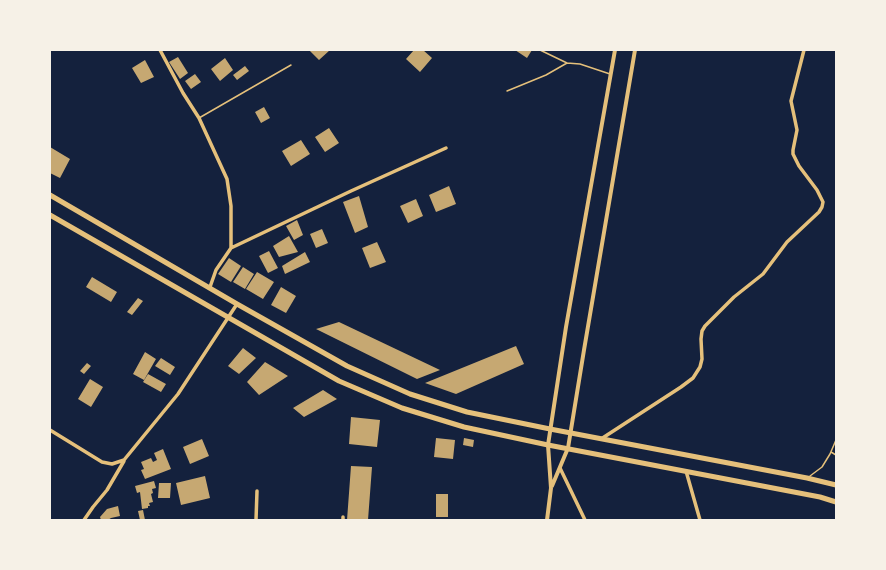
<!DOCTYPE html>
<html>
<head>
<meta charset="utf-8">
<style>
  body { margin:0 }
  #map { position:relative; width:886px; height:570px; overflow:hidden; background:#14213d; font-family:"Varela Round",sans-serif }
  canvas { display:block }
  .frame { position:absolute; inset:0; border:51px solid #f6f1e7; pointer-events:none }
</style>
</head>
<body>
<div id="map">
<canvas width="886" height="570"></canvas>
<div class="frame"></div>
</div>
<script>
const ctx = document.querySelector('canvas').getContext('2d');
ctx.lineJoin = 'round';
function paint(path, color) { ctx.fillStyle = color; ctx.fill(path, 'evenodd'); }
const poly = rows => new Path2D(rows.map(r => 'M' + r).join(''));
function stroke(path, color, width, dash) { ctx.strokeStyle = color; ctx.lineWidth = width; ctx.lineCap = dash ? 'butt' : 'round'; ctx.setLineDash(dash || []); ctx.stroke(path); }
paint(poly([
  [309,50,330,50,319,60],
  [414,50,423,50,432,58,420,72,406,59],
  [515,50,532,50,527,58],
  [178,57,188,73,180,79,169,62],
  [225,58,233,70,220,81,211,69],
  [145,60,154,77,141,83,132,68],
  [245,66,249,71,237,80,233,75],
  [195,74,201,82,191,89,185,81],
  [264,107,270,118,261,123,255,112],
  [329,128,339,143,325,152,315,137],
  [301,140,310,154,291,166,282,151],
  [50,147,70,159,60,178,50,173],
  [449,186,456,204,436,212,429,195],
  [359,196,368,227,355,233,343,202],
  [416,199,423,216,408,223,400,206],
  [297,220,303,235,294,240,286,226],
  [322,229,328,243,316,248,310,234],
  [289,236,298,252,279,257,273,246],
  [377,242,386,262,370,268,362,248],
  [269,251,278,268,268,273,259,256],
  [305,252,310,262,285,274,282,266],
  [229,258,241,266,231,282,218,274],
  [243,267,254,274,245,289,233,282],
  [257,272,274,282,263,299,246,289],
  [92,277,117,292,111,302,86,287],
  [281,287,296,296,286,313,271,305],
  [138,298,143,301,132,315,127,312],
  [339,322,440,370,417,379,316,329],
  [516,346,524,364,456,394,425,383],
  [243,348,256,358,239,374,228,366],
  [145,352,156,359,144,380,133,374],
  [161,358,175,367,170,375,155,366],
  [265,362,288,376,259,395,247,382],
  [87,363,91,366,84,374,80,371],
  [148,374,166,384,161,392,143,382],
  [90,379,103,387,91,407,78,399],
  [323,390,337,399,304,417,293,408],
  [351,417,380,420,377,447,349,444],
  [436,438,455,440,453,459,434,457],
  [464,438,474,440,473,447,463,445],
  [202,439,209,456,190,464,183,447],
  [163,449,171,469,145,479,141,470,144,469,141,462,151,458,153,462,157,460,154,453],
  [351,466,372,467,368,520,347,520],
  [205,476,210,498,181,505,176,483],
  [154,481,156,488,152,489,153,493,151,494,153,502,149,503,150,506,148,506,148,508,142,509,140,492,137,493,135,486],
  [159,483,171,483,170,498,158,498],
  [436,494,448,494,448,517,436,517],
  [118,506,120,516,111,518,108,520,101,520,100,517,107,509],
  [143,510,145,520,140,520,138,511]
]), '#c6a872');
stroke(poly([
  [540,50,567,63],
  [507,91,546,75,567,63,580,64,610,74],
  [199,118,291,65],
  [831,452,836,455],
  [810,476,822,467,830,454,836,440]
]), '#e5c07b', 1.5);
stroke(poly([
  [160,50,183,93,199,118,227,179,231,206,231,248,216,270,210,287],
  [231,248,351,191,446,148],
  [50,430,102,462,112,464,124,460,178,394,237,304],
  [601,439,681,387,693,378,700,367,702,359,701,339,702,331,705,326,734,297,763,274,787,242,819,212,822,207,823,202,817,190,799,166,793,154,793,150,797,130,791,101,804,50],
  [560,468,585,520],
  [686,471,700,520],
  [84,520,93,507,107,490,124,461],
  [256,520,257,491],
  [343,520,343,517]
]), '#e5c07b', 3.5);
stroke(poly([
  [552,486,568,448,584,350,635,50],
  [547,520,551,488,548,445,566,327,615,50]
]), '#e5c07b', 4);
stroke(poly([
  [50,195,237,304,347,366,410,394,467,412,550,429,807,478,836,485],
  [50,215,339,381,402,408,464,427,548,445,820,497,836,502]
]), '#e5c07b', 5);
</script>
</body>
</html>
